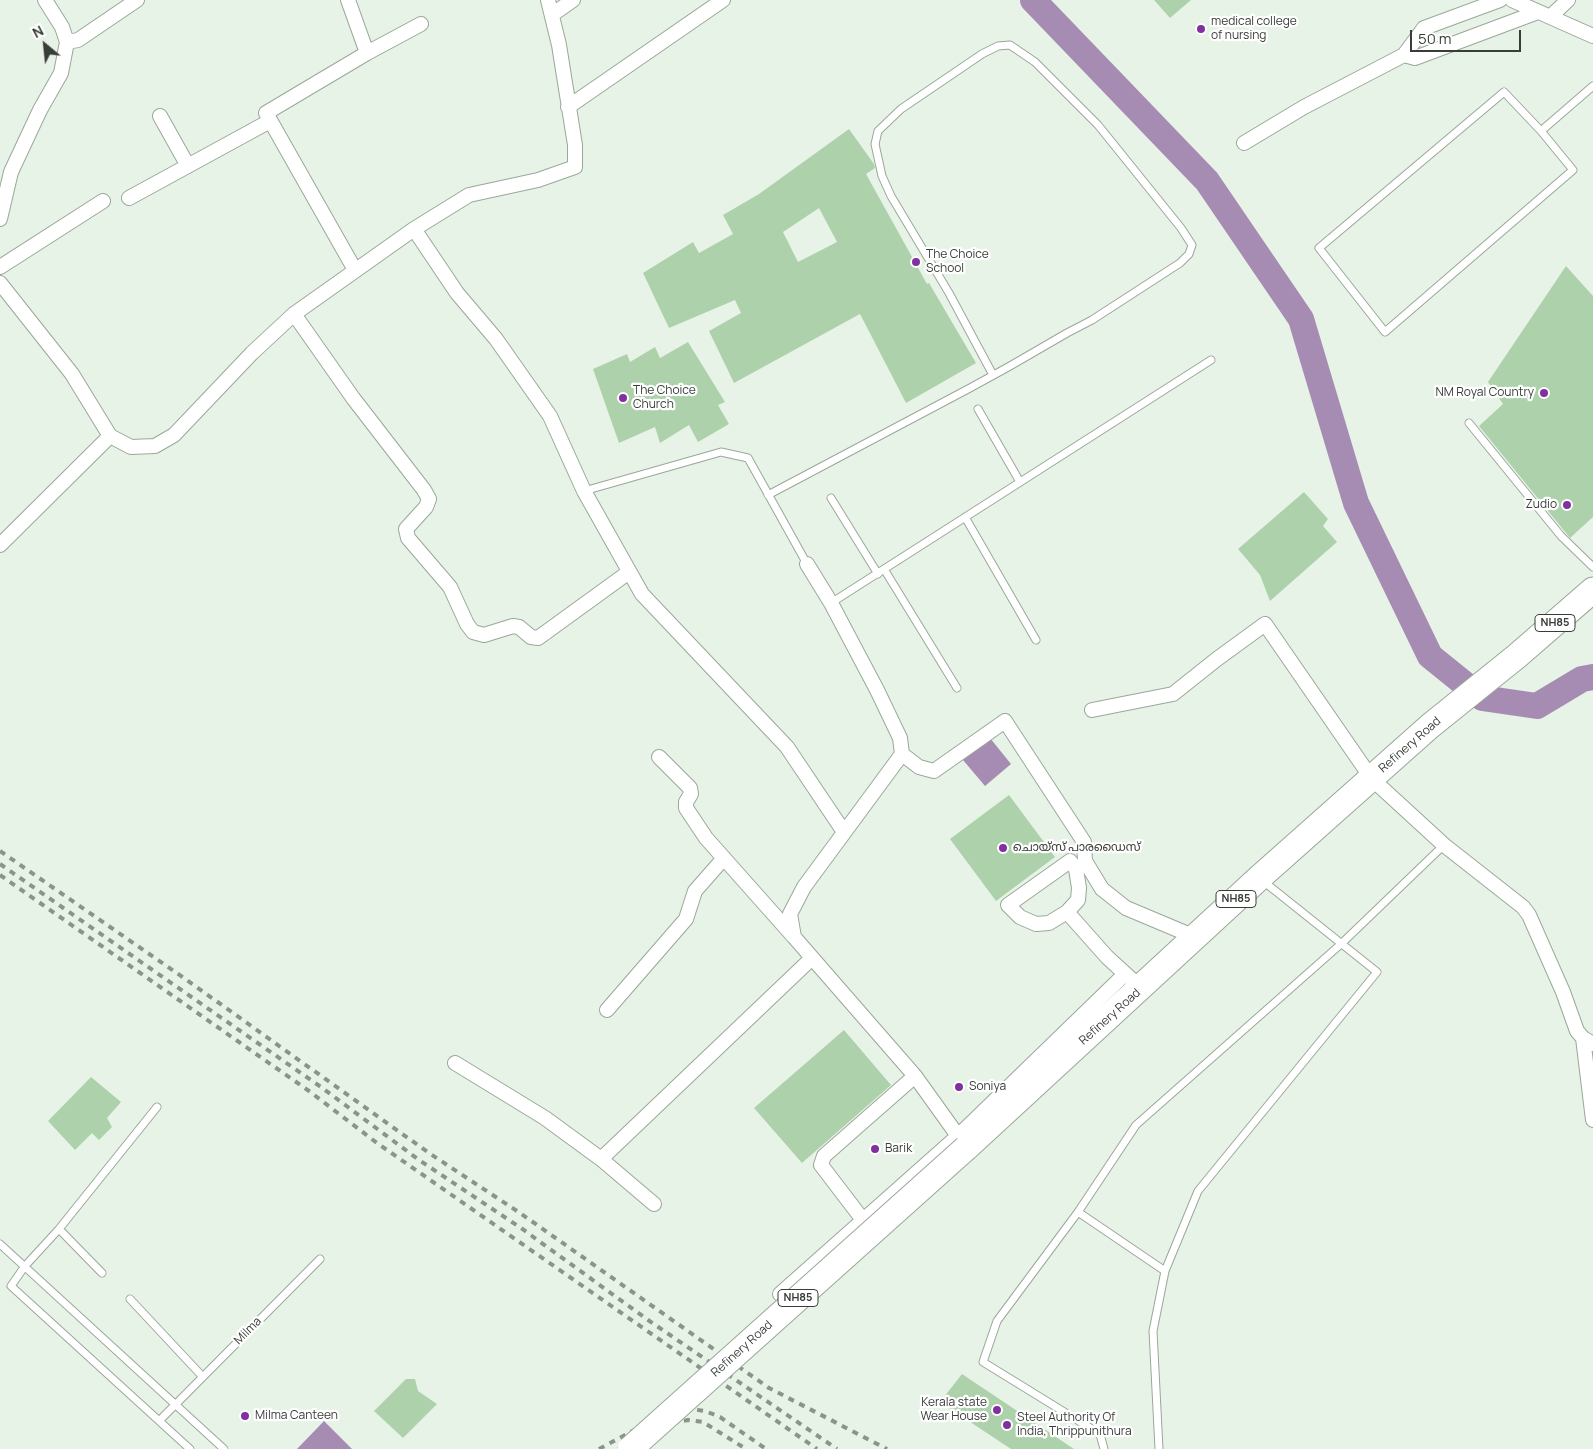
<!DOCTYPE html>
<html>
<head>
<meta charset="utf-8">
<style>
  body { margin:0 }
  #map { position:relative; width:1593px; height:1449px; overflow:hidden; background:#e7f3e6; font-family:Manrope,sans-serif }
  canvas { display:block }
  .north { position:absolute; left:20px; top:20px; width:50px; height:50px; -webkit-text-stroke:4px #fff; paint-order:stroke; rotate:332deg; font-size:14px; font-weight:700; line-height:20px; text-align:center; color:#383d38 }
  .north::after { content:''; display:block; margin:auto; width:18px; height:22px; background:#383d38; clip-path:polygon(50% 0,100% 100%,50% 72%,0 100%) }
  .scale { position:absolute; left:1410px; top:30px; width:111px; height:22px; box-sizing:border-box; border:2px solid #383d38; border-top:0; padding-left:6px; font-size:15px; line-height:18px; white-space:nowrap; color:#383d38; -webkit-text-stroke:4px #fff; paint-order:stroke }
</style>
</head>
<body>
<div id="map">
<canvas width="1593" height="1449"></canvas>
<div class="north">N</div>
<div class="scale">50 m</div>
</div>
<script>
const ctx = document.querySelector('canvas').getContext('2d');
ctx.lineJoin = 'round';
function paint(path, color) { ctx.fillStyle = color; ctx.fill(path, 'evenodd'); }
const poly = rows => new Path2D(rows.map(r => 'M' + r).join(''));
function stroke(path, color, width, dash) { ctx.strokeStyle = color; ctx.lineWidth = width; ctx.lineCap = dash ? 'butt' : 'round'; ctx.setLineDash(dash || []); ctx.stroke(path); }
function write(font, color, halo, rows, align = 'center') {
  ctx.font = font + ' Manrope,"Noto Sans Malayalam",sans-serif'; ctx.lineWidth = 4.5; ctx.setLineDash([]); ctx.textBaseline = 'middle'; ctx.strokeStyle = halo; ctx.fillStyle = color; for (const [text, x, y, turn = 0] of rows) {
    ctx.save(); ctx.translate(x, y); ctx.rotate((+turn || 0) * Math.PI / 180); ctx.textAlign = isNaN(turn) ? turn : align; if (halo) ctx.strokeText(text, 0, 0); ctx.fillText(text, 0, 0); ctx.restore();
  }
}
paint(poly([
  [990,738,1011,764,985,786,963,760],
  [324,1421,352,1449,297,1449]
]), '#a68bb3');
stroke(poly([
  [1033,0,1207,181,1301,319,1356,503,1430,656,1482,698,1537,706,1582,679,1593,677]
]), '#a68bb3', 26);
paint(poly([
  [1154,0,1191,0,1170,18],
  [849,129,874,164,875,168,866,174,927,284,929,283,976,363,906,403,860,314,734,383,709,331,741,313,735,300,669,328,643,273,693,242,699,253,733,234,723,215,759,194],
  [819,208,837,242,798,262,783,232],
  [1566,266,1593,296,1593,517,1570,538,1479,426,1503,404,1488,382],
  [688,342,725,402,718,405,729,424,698,442,689,425,660,443,655,427,619,443,593,369,627,354,630,362,655,347,660,358],
  [1304,492,1328,519,1323,526,1337,542,1270,601,1260,575,1238,549],
  [1009,795,1055,857,996,901,950,839],
  [844,1030,891,1085,802,1163,754,1108],
  [91,1077,121,1102,107,1118,112,1127,99,1140,92,1133,75,1150,48,1121],
  [962,1374,1074,1449,1011,1449,940,1402],
  [406,1379,415,1379,418,1391,437,1404,403,1438,374,1411]
]), '#add2ab');
const lane = poly([
  [1504,92,1541,131,1573,170,1385,332,1319,248,1504,92],
  [1541,131,1593,86],
  [978,409,1020,482],
  [1469,423,1561,536,1593,567],
  [584,491,721,452,748,458,807,564],
  [768,495,970,388,1010,366,1067,333,1092,320,1180,263,1189,254,1192,245,1181,228,1098,125,1035,62,1010,45,998,46,982,54,901,109,878,131,875,144,882,176,891,196,949,293,993,375],
  [831,498,878,574],
  [965,517,1036,640],
  [884,569,957,688],
  [831,603,1211,360],
  [1078,1212,1165,1271],
  [59,1229,25,1266,11,1286,190,1449],
  [0,1244,224,1449],
  [102,1273,59,1229,157,1107],
  [130,1299,202,1376],
  [160,1420,320,1259],
  [1104,1449,1100,1434,983,1362,997,1321,1078,1212,1136,1125,1341,944,1444,845],
  [1159,1449,1153,1331,1165,1271,1198,1191,1377,972,1263,881]
]);
const street = poly([
  [348,0,367,53,266,113,355,270],
  [1512,0,1593,36],
  [553,14,573,0],
  [1550,17,1568,0],
  [67,42,78,40,137,0],
  [367,53,421,24],
  [1404,55,1415,58,1538,12],
  [568,107,723,0],
  [160,116,188,166],
  [1244,143,1304,107,1404,55,1424,28,1500,0],
  [129,198,270,121],
  [0,219,11,172,40,110,61,73,67,42,62,27,45,0],
  [414,229,469,195,538,180,575,167,575,145,559,45,548,0],
  [0,267,103,201],
  [0,283,72,374,110,436,131,447,155,446,174,435,252,353,294,314,414,229,457,293,496,339,550,416,584,491,642,594,787,747,844,832],
  [294,314,353,398,424,490,429,499,426,507,406,529,408,538,450,587,467,624,473,632,484,635,513,626,519,627,531,637,538,638,629,572],
  [0,545,110,436],
  [807,564,831,603,877,690,900,738,902,754,804,887,790,914,794,937,915,1076,958,1136],
  [1092,710,1173,694,1217,659,1265,624,1372,779,1444,845,1523,907,1529,915,1563,992,1577,1031,1583,1038,1593,1044],
  [902,754,919,767,934,771,1005,721,1084,842,1085,861,1102,889,1126,908,1195,937],
  [659,757,690,788,691,794,686,802,686,808,706,838,794,937],
  [1067,912,1078,900,1079,888,1076,869,1070,861,1008,905,1020,917,1036,924,1049,923,1067,912,1107,957,1131,979],
  [607,1010,686,919,695,891,724,858],
  [1583,1038,1593,1120],
  [455,1063,545,1118,601,1159,811,959],
  [601,1159,654,1204],
  [863,1220,821,1165,824,1156,915,1076],
  [780,1294,958,1136,1125,974]
]);
const highway = poly([
  [966,1148,1259,878,1430,726,1517,656,1593,590]
]);
stroke(lane, '#9ba79a', 9);
stroke(street, '#9ba79a', 16);
stroke(highway, '#9ba79a', 27);
stroke(lane, '#fff', 7);
stroke(street, '#fff', 14);
stroke(highway, '#fff', 25);
stroke(poly([
  [0,851,184,978,429,1153,520,1213,769,1388,887,1449],
  [0,864,321,1087,419,1160,521,1228,648,1320,837,1449],
  [0,875,309,1091,377,1143,817,1449],
  [599,1449,668,1412,684,1408,705,1411,720,1417,766,1449],
  [618,1449,669,1424,688,1420,703,1422,746,1449]
]), '#8b948b', 4, [6, 6]);
const highwayBridge = poly([
  [630,1449,966,1148]
]);
stroke(highwayBridge, '#9ba79a', 27, []);
stroke(highwayBridge, '#fff', 25);
for (const [x, y, r, color] of [
  [1201,29,5,"#8130a0"],
  [916,262,5,"#8130a0"],
  [1544,393,5,"#8130a0"],
  [623,398,5,"#8130a0"],
  [1567,505,5,"#8130a0"],
  [1003,848,5,"#8130a0"],
  [959,1087,5,"#8130a0"],
  [875,1149,5,"#8130a0"],
  [997,1410,5,"#8130a0"],
  [245,1416,5,"#8130a0"],
  [1007,1425,5,"#8130a0"]
]) { const dot = new Path2D(); dot.arc(x, y, r, 0, 2 * Math.PI); ctx.fillStyle = color; ctx.fill(dot); stroke(dot, '#fff', 2); }
for (const [x, y, w] of [
  [1555,623,40],
  [1236,899,40],
  [798,1298,40]
]) { const box = new Path2D(); box.roundRect(x - w / 2, y - 8.5, w, 17, 4); ctx.fillStyle = '#fff'; ctx.fill(box); stroke(box, '#383d38', 1); }
write('bold 11px', '#383d38', null, [
  ["NH85",1555,623],
  ["NH85",1236,899],
  ["NH85",798,1298]
]);
write('12px', '#383d38', '#fff', [
  ["medical college",1211,22],
  ["of nursing",1211,36],
  ["The Choice",926,255],
  ["School",926,269],
  ["The Choice",633,391],
  ["Church",633,405],
  ["NM Royal Country",1534,393,"right"],
  ["Zudio",1557,505,"right"],
  ["ചൊയ്സ് പാരഡൈസ്",1013,848],
  ["Soniya",969,1087],
  ["Barik",885,1149],
  ["Kerala state",987,1403,"right"],
  ["Wear House",987,1417,"right"],
  ["Milma Canteen",255,1416],
  ["Steel Authority Of",1017,1418],
  ["India, Thrippunithura",1017,1432]
], 'left');
write('12px', '#383d38', '#fff', [
  ["Refinery Road",1410,745,-41],
  ["Refinery Road",1110,1017,-42],
  ["Milma",248,1331,-45],
  ["Refinery Road",742,1349,-42]
]);
</script>
</body>
</html>
